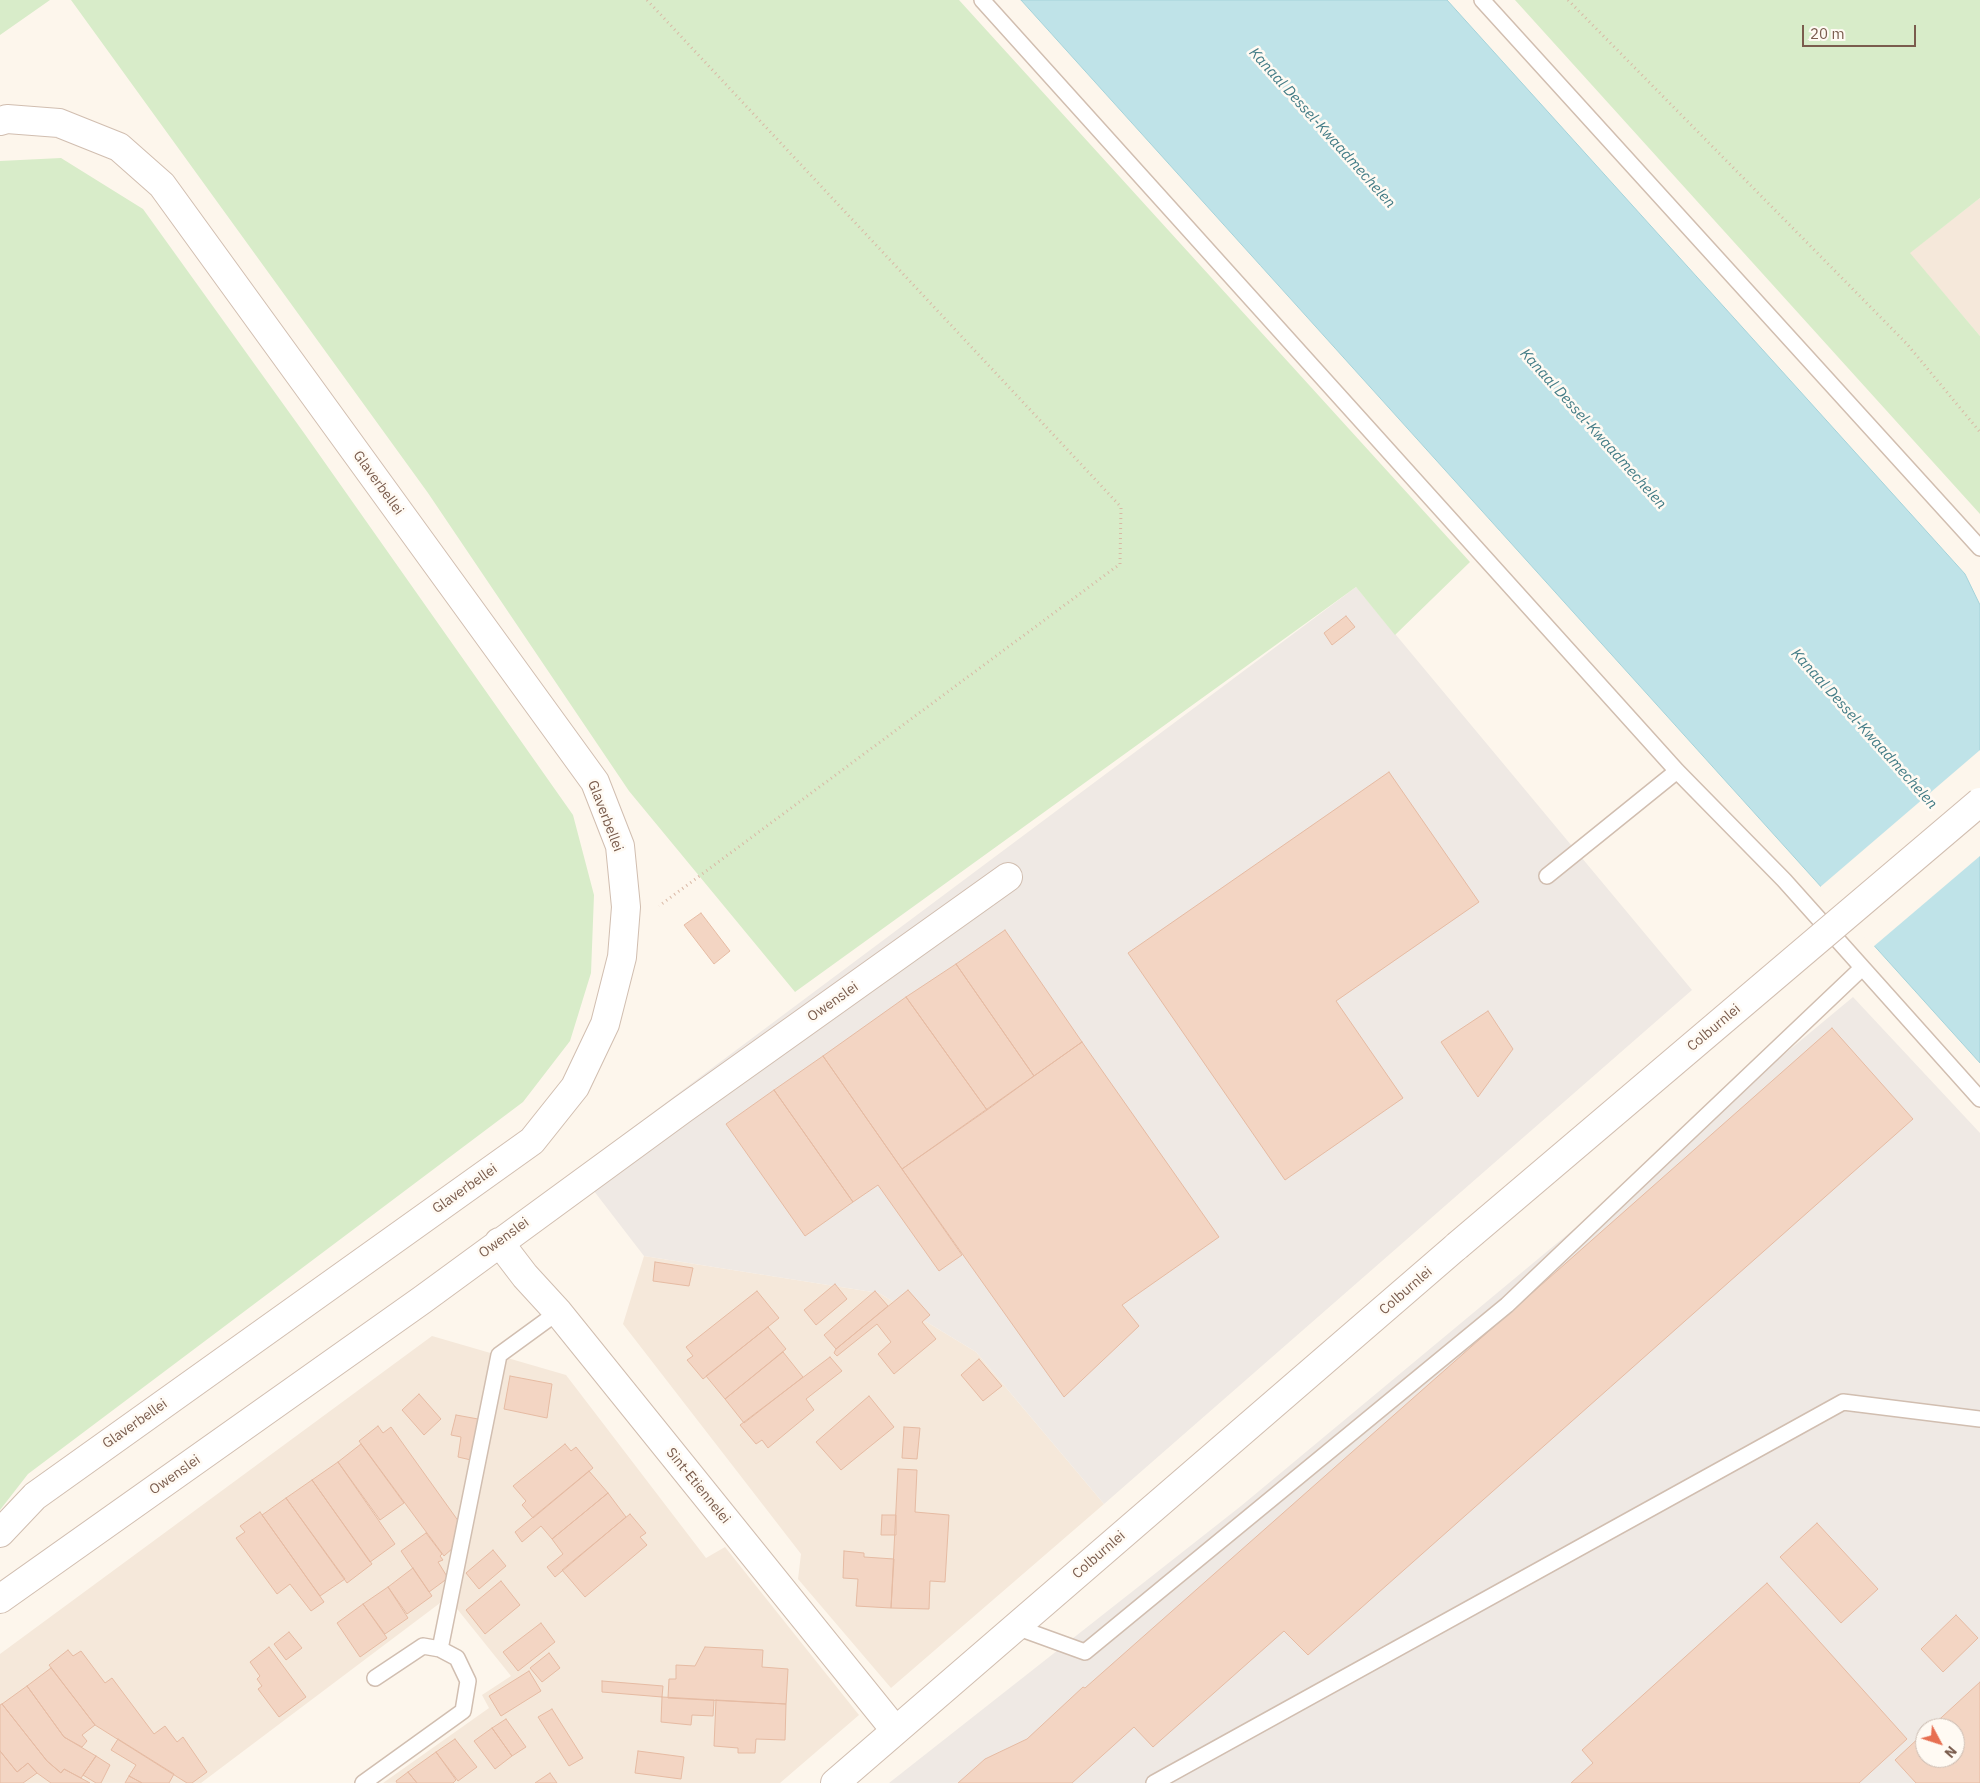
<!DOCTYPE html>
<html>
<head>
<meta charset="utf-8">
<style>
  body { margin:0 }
  #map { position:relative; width:1980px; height:1783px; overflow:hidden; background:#fdf6ec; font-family:"IBM Plex Sans",sans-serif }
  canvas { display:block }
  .north { position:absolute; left:1915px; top:1718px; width:50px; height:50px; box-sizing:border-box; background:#fffaf3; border:1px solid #cabbb1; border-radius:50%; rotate:130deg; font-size:14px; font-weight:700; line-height:20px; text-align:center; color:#7a5c4d }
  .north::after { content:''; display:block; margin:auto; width:18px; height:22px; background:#e76f51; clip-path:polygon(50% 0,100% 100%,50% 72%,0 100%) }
  .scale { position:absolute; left:1802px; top:25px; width:114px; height:22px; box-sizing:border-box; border:2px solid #7a5c4d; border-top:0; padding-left:6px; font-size:15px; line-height:18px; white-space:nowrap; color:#7a5c4d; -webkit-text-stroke:4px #fffaf3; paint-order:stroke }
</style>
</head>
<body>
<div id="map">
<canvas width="1980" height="1783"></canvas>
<div class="north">N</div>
<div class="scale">20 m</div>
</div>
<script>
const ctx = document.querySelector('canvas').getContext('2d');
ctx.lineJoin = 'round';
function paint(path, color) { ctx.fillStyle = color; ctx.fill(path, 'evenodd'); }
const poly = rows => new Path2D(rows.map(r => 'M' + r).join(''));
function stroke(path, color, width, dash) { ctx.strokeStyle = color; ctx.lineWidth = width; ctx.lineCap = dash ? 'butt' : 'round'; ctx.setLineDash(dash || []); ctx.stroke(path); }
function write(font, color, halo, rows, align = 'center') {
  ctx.font = font + ' "IBM Plex Sans",sans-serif'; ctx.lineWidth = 5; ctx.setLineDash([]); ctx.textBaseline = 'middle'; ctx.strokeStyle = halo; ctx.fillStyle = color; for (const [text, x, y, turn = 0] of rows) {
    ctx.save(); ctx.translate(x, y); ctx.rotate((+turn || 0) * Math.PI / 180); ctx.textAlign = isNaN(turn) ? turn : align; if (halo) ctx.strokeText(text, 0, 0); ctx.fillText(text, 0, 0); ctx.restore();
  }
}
paint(poly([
  [1980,198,1980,336,1909,253],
  [644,1256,879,1293,976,1352,1104,1504,891,1688,798,1579,801,1554,623,1324],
  [432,1336,566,1375,706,1558,725,1547,859,1715,780,1783,383,1783,489,1708,482,1695,511,1676,458,1610,444,1600,201,1783,0,1783,0,1654]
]), '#f5e8da');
paint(poly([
  [1356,587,1692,990,1104,1504,976,1352,879,1293,644,1256,577,1169],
  [1853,997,1980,1133,1980,1783,889,1783,1241,1506],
  [1925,1728,1955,1728,1955,1758,1925,1758]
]), '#efe9e4');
paint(poly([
  [0,0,50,0,0,35],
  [71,0,959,0,1470,562,1395,635,1356,587,795,992,629,791,428,493],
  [1515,0,1980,0,1980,198,1910,253,1980,336,1980,514],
  [61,158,143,209,304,433,573,815,594,895,591,973,570,1041,523,1102,28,1474,0,1510,0,161]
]), '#d8ecc9');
const water = poly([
  [1021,0,1447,0,1965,574,1980,605,1980,1063,1021,0]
]);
paint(water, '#bfe3e8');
stroke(water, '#a5d3da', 1);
paint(poly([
  [1980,750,1980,856,1873,947,1819,888]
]), '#fdf6ec');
const building = poly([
  [1346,616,1355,627,1332,645,1324,633,1346,616],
  [1389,772,1479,902,1336,1001,1403,1098,1285,1180,1128,953,1389,772],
  [701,913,730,951,714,964,684,925,701,913],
  [1005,930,1082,1042,1034,1076,956,964,1005,930],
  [956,964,1034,1076,987,1110,906,997,956,964],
  [906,997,987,1110,902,1169,823,1056,906,997],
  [1488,1011,1513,1049,1478,1097,1441,1042,1488,1011],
  [1832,1028,1913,1119,1308,1655,1284,1631,1153,1747,1134,1727,1072,1783,958,1783,985,1759,1027,1739,1083,1687,1085,1688,1832,1028],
  [1082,1042,1219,1237,1122,1305,1139,1326,1064,1397,902,1169,1082,1042],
  [823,1056,962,1255,939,1271,878,1185,853,1202,774,1090,823,1056],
  [774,1090,853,1202,805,1236,726,1124,774,1090],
  [655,1262,693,1268,689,1286,653,1281,655,1262],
  [835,1284,847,1299,816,1325,804,1310,835,1284],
  [908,1290,930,1315,922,1322,936,1339,894,1374,878,1354,891,1342,877,1324,837,1356,834,1353,836,1349,908,1290],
  [757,1291,779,1318,703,1379,687,1360,693,1356,686,1347,757,1291],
  [875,1291,888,1306,836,1349,824,1335,875,1291],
  [768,1327,786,1349,725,1399,706,1376,768,1327],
  [783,1352,803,1377,744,1423,725,1399,783,1352],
  [830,1357,842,1371,806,1399,814,1410,768,1448,762,1440,756,1444,740,1425,830,1357],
  [979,1359,1002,1386,983,1401,961,1375,979,1359],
  [510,1376,552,1384,547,1418,504,1409,510,1376],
  [419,1394,441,1419,424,1435,402,1410,419,1394],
  [869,1396,894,1427,841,1470,816,1442,869,1396],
  [456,1415,478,1419,471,1460,458,1457,461,1437,451,1435,456,1415],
  [378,1426,383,1433,391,1427,459,1522,454,1547,444,1556,359,1441,378,1426],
  [904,1427,920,1428,917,1459,902,1458,904,1427],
  [361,1444,404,1503,380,1520,338,1462,361,1444],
  [565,1444,571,1451,576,1447,593,1468,533,1518,522,1505,526,1501,513,1486,565,1444],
  [338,1462,395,1544,370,1562,312,1480,338,1462],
  [898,1469,917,1470,915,1512,949,1515,945,1582,930,1581,929,1609,891,1608,898,1469],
  [589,1471,608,1493,552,1539,541,1526,522,1542,515,1532,589,1471],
  [312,1480,372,1564,347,1583,286,1498,312,1480],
  [608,1493,626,1517,555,1577,547,1567,563,1554,552,1539,608,1493],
  [286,1498,345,1579,320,1596,262,1515,286,1498],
  [260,1512,324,1602,311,1611,290,1584,277,1594,236,1538,245,1532,240,1526,260,1512],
  [630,1514,646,1533,640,1537,647,1545,585,1597,562,1570,630,1514],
  [882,1515,896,1515,896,1535,881,1535,882,1515],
  [1817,1523,1878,1589,1841,1623,1780,1557,1817,1523],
  [426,1533,442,1554,440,1556,443,1560,438,1562,448,1578,429,1592,401,1551,426,1533],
  [493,1550,506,1566,479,1589,466,1573,493,1550],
  [844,1551,864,1553,864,1557,894,1559,891,1608,856,1606,858,1579,843,1578,844,1551],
  [413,1568,432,1596,407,1614,388,1587,413,1568],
  [501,1581,520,1605,485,1634,466,1610,501,1581],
  [1767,1583,1907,1739,1859,1783,1571,1783,1593,1763,1582,1750,1767,1583],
  [388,1587,408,1618,385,1634,363,1604,388,1587],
  [363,1604,387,1638,360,1657,337,1623,363,1604],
  [1956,1615,1978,1638,1943,1672,1921,1649,1956,1615],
  [541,1623,555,1642,518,1671,503,1652,541,1623],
  [289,1632,302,1648,286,1660,274,1644,289,1632],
  [269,1647,306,1697,279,1717,258,1689,262,1686,257,1679,260,1676,250,1662,269,1647],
  [705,1647,763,1650,762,1667,788,1669,786,1704,668,1698,669,1679,676,1679,676,1665,695,1666,705,1647],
  [68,1650,73,1656,81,1651,105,1683,112,1678,154,1734,165,1726,177,1742,183,1737,207,1772,192,1783,187,1783,95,1725,49,1665,68,1650],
  [549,1653,560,1668,542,1682,530,1668,549,1653],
  [51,1668,95,1725,82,1735,87,1741,82,1747,64,1737,27,1686,51,1668],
  [529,1671,541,1691,501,1716,489,1696,529,1671],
  [602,1681,663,1686,662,1697,602,1692,602,1681],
  [1980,1682,1980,1783,1916,1783,1895,1760,1925,1732,1925,1758,1955,1758,1955,1728,1930,1728,1980,1682],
  [27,1686,64,1737,96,1756,81,1778,64,1769,61,1773,47,1761,2,1704,27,1686],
  [662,1697,714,1700,713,1716,692,1715,691,1725,661,1722,662,1697],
  [716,1700,786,1704,785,1740,756,1739,755,1753,738,1753,738,1748,714,1746,716,1700],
  [2,1704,47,1761,61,1773,64,1769,90,1783,51,1783,37,1773,28,1763,17,1772,0,1751,0,1705,2,1704],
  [552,1709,583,1758,569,1766,538,1717,552,1709],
  [506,1719,526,1747,512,1756,492,1728,506,1719],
  [492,1728,512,1756,495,1769,474,1741,492,1728],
  [118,1739,174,1774,169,1783,142,1783,129,1776,136,1765,111,1750,118,1739],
  [455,1739,477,1767,458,1781,436,1752,455,1739],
  [0,1751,17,1772,28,1763,37,1773,23,1783,0,1783,0,1751],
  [638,1751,684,1757,681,1779,635,1773,638,1751],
  [436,1752,456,1780,453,1783,417,1783,408,1772,436,1752],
  [96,1756,110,1765,101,1783,96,1783,83,1775,96,1756],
  [408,1772,417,1783,397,1783,396,1781,408,1772],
  [550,1773,557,1783,535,1783,550,1773],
  [129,1776,142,1783,125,1783,129,1776]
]);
paint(building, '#f3d5c3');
stroke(building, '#e6bba3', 1);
const service = poly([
  [982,0,1677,771,1784,880,1980,1099],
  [1482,0,1980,548],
  [1547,876,1677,771],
  [1016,1627,1085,1652,1507,1305,1862,968],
  [440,1649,499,1355,558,1312],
  [363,1783,463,1711,468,1681,457,1658,440,1649,423,1646,375,1678],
  [1154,1783,1843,1402,1980,1419]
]);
const minor = poly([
  [0,121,7,119,59,123,119,147,162,185,595,782,620,846,626,907,622,957,605,1024,575,1087,532,1141,35,1496,0,1533],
  [499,1242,525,1276,558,1312,895,1730],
  [0,1599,422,1300,683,1109,1008,877]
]);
const tertiary = poly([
  [835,1783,1457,1246]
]);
stroke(service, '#d1beb0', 18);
stroke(minor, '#d1beb0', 30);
stroke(tertiary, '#d1beb0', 30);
stroke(poly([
  [647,0,1121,507,1120,564,659,906],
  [1568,0,1907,344,1980,432]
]), '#d9b8a5', 3, [1, 4]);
stroke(service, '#fff', 15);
stroke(minor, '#fff', 28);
stroke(tertiary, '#fff', 28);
const tertiaryBridge = poly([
  [1457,1246,1980,802]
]);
stroke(tertiaryBridge, '#d1beb0', 30, []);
stroke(tertiaryBridge, '#fff', 28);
write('14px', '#7a5c4d', '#fffaf3', [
  ["Glaverbellei",378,483,54],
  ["Glaverbellei",605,816,69],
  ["Owenslei",833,1002,-35],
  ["Colburnlei",1714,1028,-40],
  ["Glaverbellei",465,1189,-35],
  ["Owenslei",504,1238,-36],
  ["Colburnlei",1406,1291,-41],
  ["Glaverbellei",135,1424,-35],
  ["Owenslei",175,1475,-35],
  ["Sint-Etiennelei",698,1486,51],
  ["Colburnlei",1099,1555,-41]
]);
write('italic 15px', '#437c86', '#fffaf3', [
  ["Kanaal Dessel-Kwaadmechelen",1322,128,48],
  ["Kanaal Dessel-Kwaadmechelen",1593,429,48],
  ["Kanaal Dessel-Kwaadmechelen",1864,729,48]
]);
</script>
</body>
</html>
